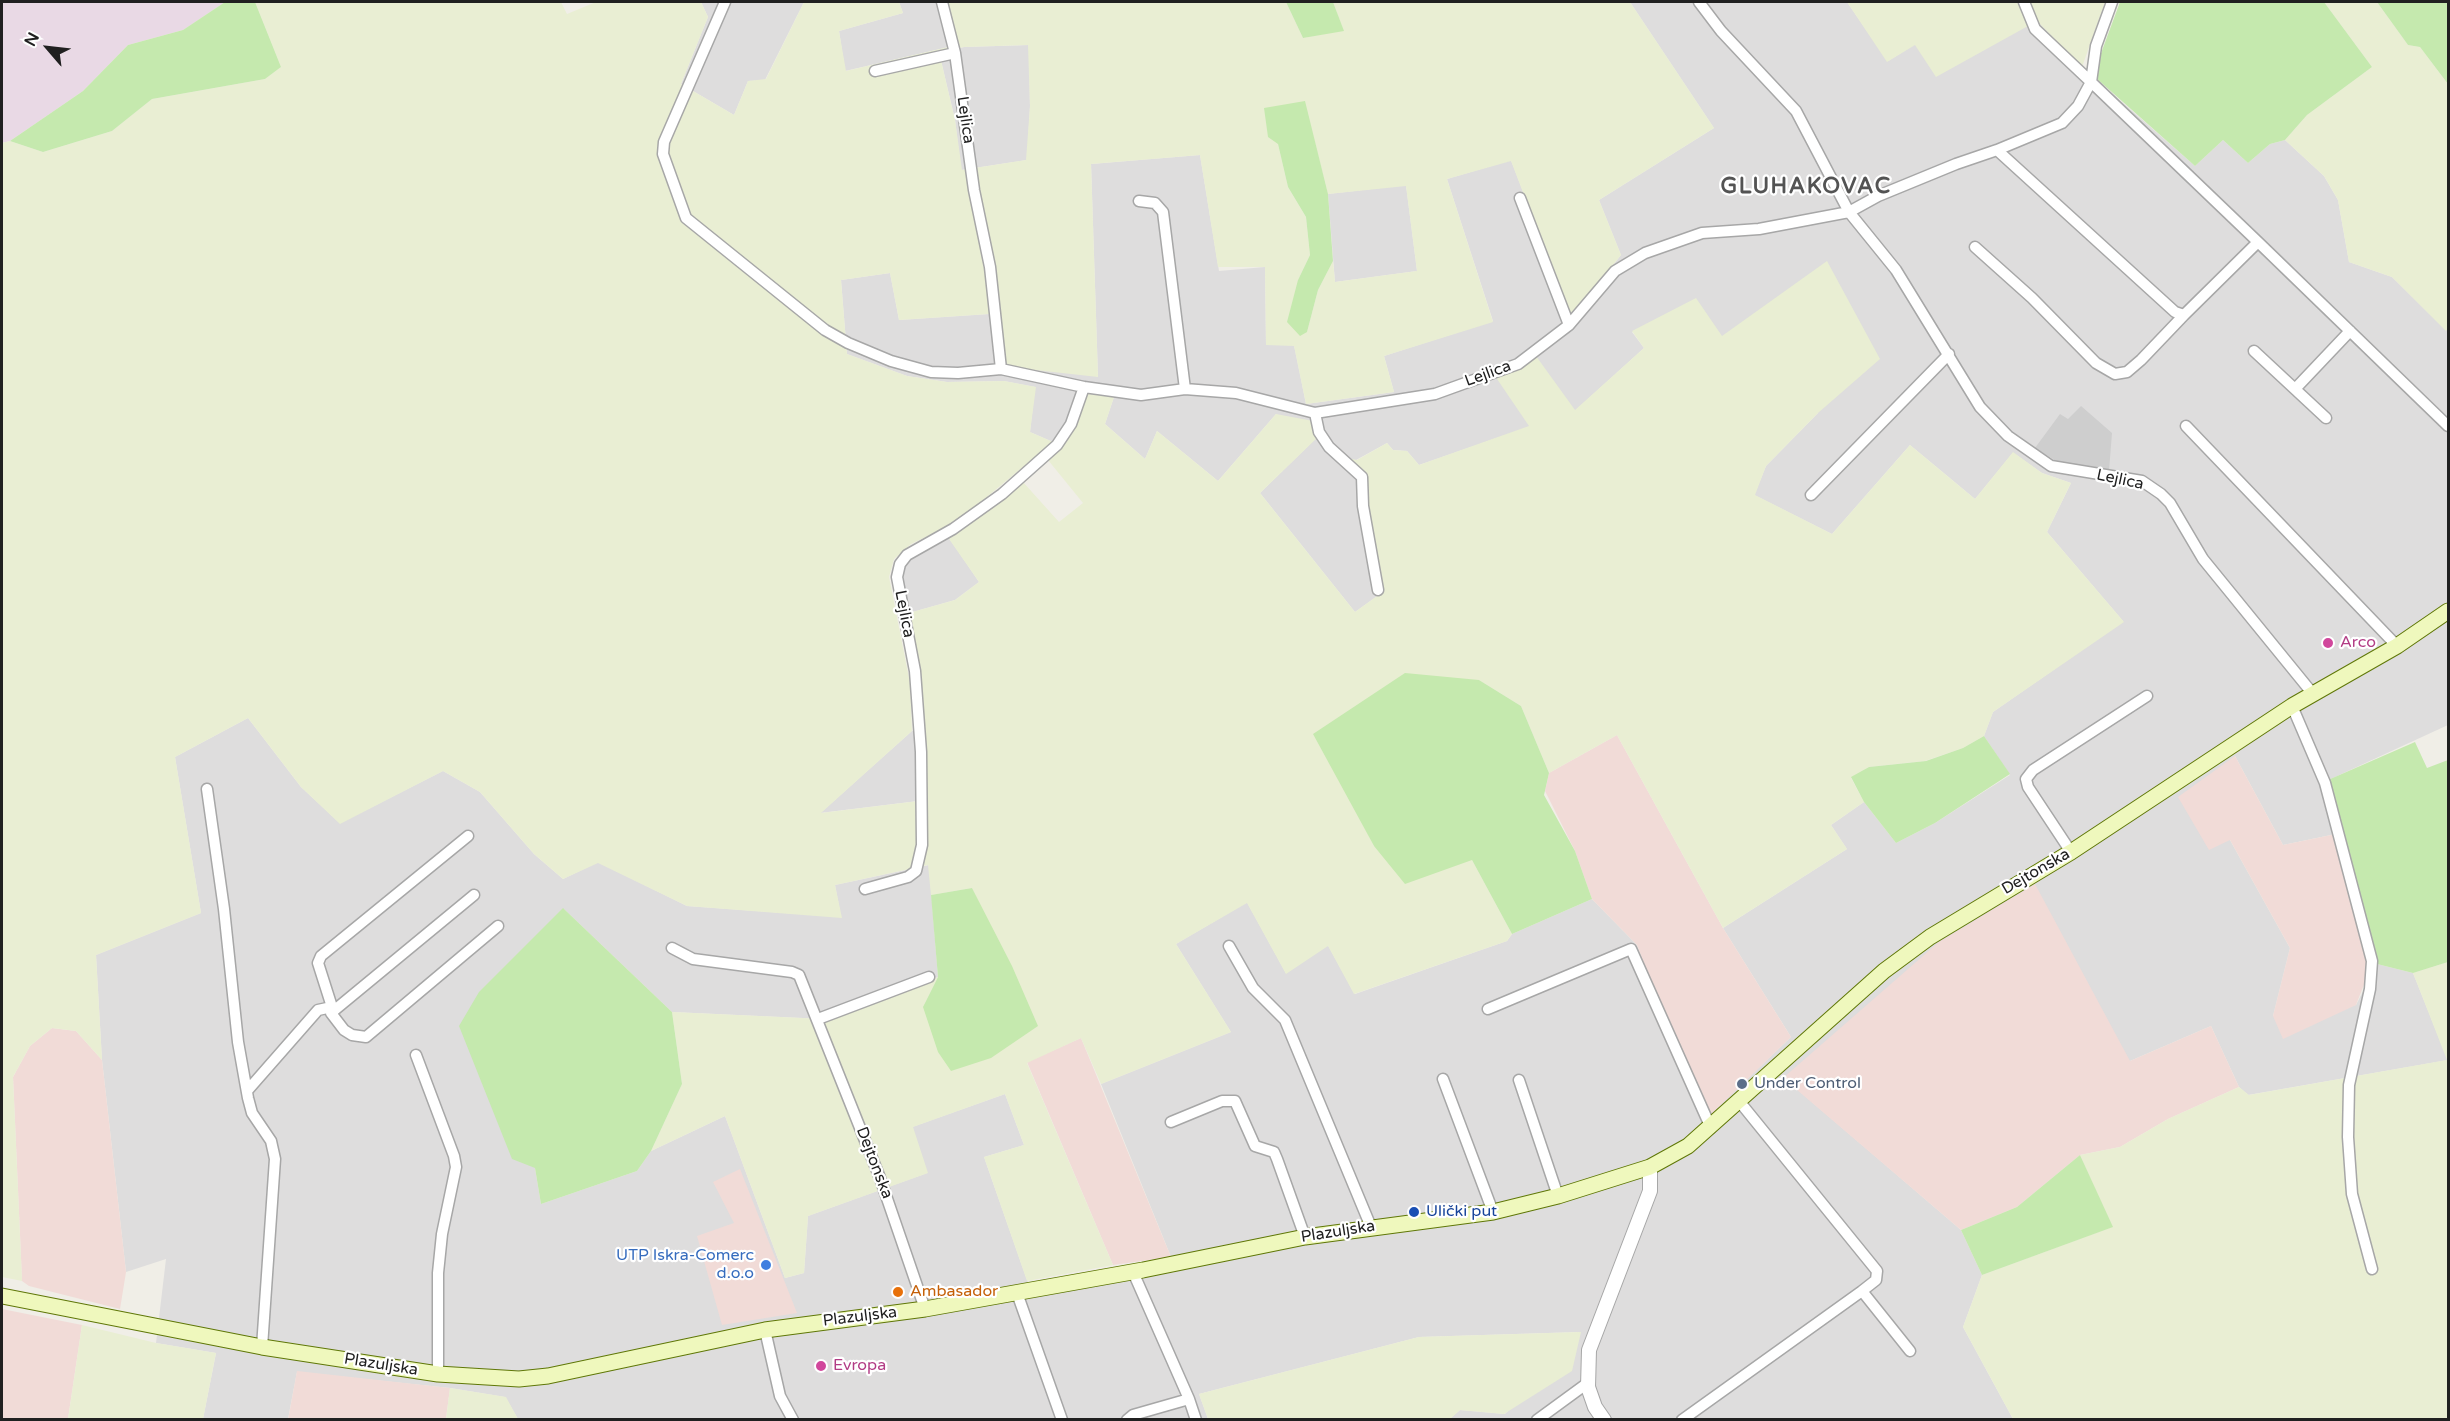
<!DOCTYPE html>
<html>
<head>
<meta charset="utf-8">
<style>
  body { margin:0 }
  #map { position:relative; width:2450px; height:1421px; overflow:hidden; background:#f0eee7; font-family:"Varela Round",sans-serif }
  canvas { display:block }
  .frame { position:absolute; inset:0; border:3px solid #202020; pointer-events:none }
  .north { position:absolute; left:18px; top:18px; width:60px; height:60px; -webkit-text-stroke:4px #fff; paint-order:stroke; rotate:298deg; font-size:16px; font-weight:700; line-height:24px; text-align:center; color:#202020 }
  .north::after { content:''; display:block; margin:auto; width:21px; height:27px; background:#202020; clip-path:polygon(50% 0,100% 100%,50% 72%,0 100%) }
</style>
</head>
<body>
<div id="map">
<canvas width="2450" height="1421"></canvas>
<div class="frame"></div>
<div class="north">N</div>
</div>
<script>
const ctx = document.querySelector('canvas').getContext('2d');
ctx.lineJoin = 'round';
function paint(path, color) { ctx.fillStyle = color; ctx.fill(path, 'evenodd'); }
const poly = rows => new Path2D(rows.map(r => 'M' + r).join(''));
function stroke(path, color, width, dash) { ctx.strokeStyle = color; ctx.lineWidth = width; ctx.lineCap = dash ? 'butt' : 'round'; ctx.setLineDash(dash || []); ctx.stroke(path); }
function write(font, color, halo, rows, align = 'center') {
  ctx.font = font + ' "Varela Round",sans-serif'; ctx.lineWidth = 4.5; ctx.setLineDash([]); ctx.textBaseline = 'middle'; ctx.strokeStyle = halo; ctx.fillStyle = color; for (const [text, x, y, turn = 0] of rows) {
    ctx.save(); ctx.translate(x, y); ctx.rotate((+turn || 0) * Math.PI / 180); ctx.textAlign = isNaN(turn) ? turn : align; if (halo) ctx.strokeText(text, 0, 0); ctx.fillText(text, 0, 0); ctx.restore();
  }
}
paint(poly([
  [701,2,804,2,765,80,748,81,734,115,681,84,708,17],
  [899,2,936,2,949,47,845,71,839,31,903,13],
  [1630,2,1847,2,1888,61,1915,44,2037,20,2082,67,2195,166,2223,140,2248,163,2270,144,2285,140,2324,176,2338,200,2349,262,2392,277,2446,330,2448,327,2448,725,2322,783,2336,834,2283,845,2235,756,2230,840,2290,948,2273,1016,2356,1005,2377,964,2413,973,2448,1060,2248,1095,2239,1087,2211,1026,2130,1061,1783,1077,1961,1230,1982,1275,1963,1327,2013,1419,1449,1419,1460,1410,1505,1414,1580,1332,1419,1337,1199,1394,1208,1419,518,1419,505,1397,450,1388,297,1372,288,1419,203,1419,216,1353,156,1343,166,1259,126,1272,102,1060,96,955,201,913,175,757,248,718,301,787,340,823,443,771,480,792,534,854,563,879,598,862,687,906,841,917,835,885,929,865,938,977,824,1019,672,1012,564,909,535,1168,541,1204,637,1171,651,1151,725,1116,785,1278,804,1273,808,1216,927,1173,912,1127,1005,1094,1024,1145,984,1157,1033,1297,1175,1272,1171,1257,1101,1084,1231,1032,1176,944,1247,902,1286,973,1328,945,1355,994,1507,941,1512,934,1592,899,1637,945,1704,1120,1791,1037,1723,928,1847,849,1831,825,1864,802,1896,843,1935,823,2010,775,1984,736,1993,712,2123,621,2047,532,2071,483,2042,473,2013,453,1975,499,1910,445,1832,534,1754,495,1766,466,1818,413,1721,337,1632,332,1644,348,1575,411,1419,465,1407,451,1393,450,1387,443,1356,460,1361,471,1380,594,1355,612,1260,493,1317,437,1276,414,1218,481,1157,431,1145,459,1105,424,1114,397,1079,393,1068,419,1053,442,1030,432,1035,387,1004,381,947,382,907,376,847,354,841,280,890,273,899,320,989,314,1098,377,1091,164,1200,155,1219,271,1265,267,1266,344,1294,345,1306,404,1394,392,1384,356,1493,321,1447,179,1511,160,1571,317,1621,255,1599,200,1714,128],
  [1029,45,1030,106,1027,160,961,170,955,120,939,52,964,47],
  [1406,185,1417,271,1335,282,1328,194],
  [948,536,979,582,955,600,909,613,903,594,902,568,908,559],
  [912,731,915,731,918,801,820,813]
]), '#dedddd');
paint(poly([
  [1617,735,1723,928,1791,1037,1704,1121,1637,945,1592,899,1575,851,1545,791,1549,773],
  [2235,756,2283,845,2336,834,2370,969,2356,1005,2283,1039,2273,1016,2290,948,2230,840,2209,850,2178,797],
  [2035,884,2130,1061,2211,1026,2239,1087,2168,1119,2120,1147,2080,1155,2017,1207,1961,1230,1783,1078,1939,942],
  [52,1028,76,1031,102,1060,126,1272,120,1309,29,1286,22,1281,13,1077,30,1046],
  [1081,1038,1171,1257,1113,1265,1027,1062],
  [740,1169,797,1313,722,1325,697,1236,734,1223,713,1182],
  [2,1309,82,1325,68,1419,2,1419],
  [297,1371,450,1388,446,1419,288,1420]
]), '#f1dbd7');
paint(poly([
  [2,2,225,2,183,30,128,45,83,91,10,141,2,143]
]), '#e9d9e5');
paint(poly([
  [2081,406,2112,433,2109,471,2058,462,2035,448,2060,414,2068,419]
]), '#cecece');
paint(poly([
  [255,2,561,2,567,14,596,2,701,2,708,17,681,84,734,115,748,81,766,79,804,2,899,2,903,13,839,31,846,71,948,47,936,2,1286,2,1303,38,1343,30,1333,2,1630,2,1714,128,1599,200,1621,255,1571,318,1511,161,1447,179,1493,322,1384,356,1394,392,1306,404,1294,346,1266,345,1265,267,1218,267,1200,155,1091,164,1098,377,999,366,989,314,899,320,890,273,841,280,847,354,907,376,947,382,1004,381,1036,387,1030,432,1053,442,976,506,942,529,911,544,894,559,889,577,910,683,912,731,821,813,927,800,919,661,909,613,955,600,979,582,949,539,1023,482,1059,522,1083,503,1048,460,1067,441,1088,394,1114,397,1105,424,1145,459,1157,431,1218,481,1276,414,1313,421,1318,437,1260,493,1355,612,1380,594,1364,476,1342,457,1357,460,1387,443,1393,450,1407,451,1419,465,1529,426,1495,376,1536,356,1575,410,1644,348,1632,331,1696,298,1722,336,1827,261,1880,359,1818,413,1766,466,1755,495,1832,534,1910,445,1975,499,2013,452,2042,473,2071,483,2047,532,2124,622,1993,712,1984,736,1963,748,1925,761,1869,767,1851,778,1864,802,1831,825,1847,849,1723,928,1617,735,1549,773,1521,706,1479,680,1353,804,1374,846,1472,860,1512,934,1507,941,1354,994,1328,946,1286,974,1247,903,1176,944,1231,1032,1101,1084,1081,1038,1027,1063,1113,1265,1027,1281,984,1157,1024,1145,1005,1094,913,1127,928,1173,808,1216,804,1273,785,1278,725,1116,651,1151,682,1084,672,1012,824,1019,938,977,923,1007,980,906,972,888,931,895,928,865,835,885,842,918,687,906,598,863,563,879,534,854,480,792,443,771,340,824,301,787,248,718,175,757,201,913,96,955,102,1060,76,1031,52,1028,30,1046,13,1077,22,1281,2,1277,2,143,10,141,43,152,112,131,152,99,265,79,281,67],
  [1028,45,1030,106,1026,160,962,170,955,120,939,52,964,47],
  [1304,101,1328,194,1406,186,1417,271,1335,282,1333,261,1318,290,1307,332,1298,280,1310,255,1306,217,1288,187,1278,144],
  [1847,2,2105,2,2082,67,2037,21,1936,77,1915,45,1887,62],
  [2324,2,2377,2,2408,45,2420,47,2448,84,2448,327,2446,331,2392,277,2349,262,2338,200,2324,176,2285,140,2307,115,2372,67],
  [2448,962,2448,1419,2013,1419,1963,1327,1982,1275,2112,1227,2080,1155,2120,1147,2168,1119,2239,1087,2249,1095,2447,1060,2413,973],
  [82,1325,156,1343,216,1353,203,1419,68,1419],
  [1581,1332,1572,1371,1504,1414,1460,1410,1449,1420,1208,1419,1199,1394,1419,1337],
  [450,1388,506,1397,518,1419,446,1419]
]), '#e9eed3');
paint(poly([
  [225,2,255,2,281,67,265,79,152,99,112,131,43,152,10,141,83,91,128,45,183,30],
  [1286,2,1333,2,1344,31,1303,38],
  [2120,2,2324,2,2372,67,2307,115,2285,140,2270,144,2248,163,2223,140,2195,166,2096,78,2100,56],
  [2377,2,2448,2,2448,84,2420,47,2408,45],
  [1305,101,1328,194,1333,261,1318,290,1307,332,1300,336,1287,322,1298,280,1310,255,1306,217,1288,187,1278,144,1268,137,1264,108],
  [1405,673,1479,680,1521,706,1549,773,1544,795,1575,851,1592,899,1512,934,1472,860,1405,884,1374,846,1313,734],
  [1984,736,2010,774,1935,823,1896,843,1864,802,1851,777,1869,767,1926,761,1963,748],
  [2415,742,2427,768,2448,760,2448,962,2413,973,2377,964,2328,780],
  [972,888,1012,966,1038,1026,991,1058,951,1071,938,1052,923,1007,938,977,931,895],
  [563,908,672,1012,682,1084,651,1151,637,1171,541,1204,535,1168,512,1159,459,1026,479,992],
  [2080,1155,2113,1227,1982,1275,1961,1230,2017,1207]
]), '#c5e9ae');
const minor = poly([
  [725,2,664,142,663,154,686,218,825,330,848,343,891,361,931,372,958,373,1001,369],
  [942,2,955,53,974,190,990,267,1001,369,1084,387,1141,395,1185,389,1236,393,1315,413,1435,394,1518,364,1569,325,1615,271,1645,253,1702,233,1759,229,1849,212,1878,196,1956,164,1997,150,2175,312,2184,315,2258,242,2448,426],
  [1699,2,1721,31,1796,111,1849,212,1896,270,1980,407,2008,436,2051,466,2142,481,2161,494,2170,503,2203,559,2313,694],
  [2024,2,2035,29,2091,82],
  [875,71,955,53],
  [2091,82,2096,46,2112,2],
  [1997,150,2062,123,2078,106,2091,82,2258,242],
  [1520,198,1569,325],
  [1139,201,1155,203,1163,212,1185,389],
  [1975,247,2032,298,2096,363,2115,374,2127,372,2141,360,2184,315],
  [2254,351,2326,418],
  [2295,389,2350,331],
  [1315,413,1319,432,1329,447,1362,477,1363,506,1378,590],
  [2186,426,2397,646],
  [1811,495,1949,354],
  [2292,706,2325,783,2372,961,2370,989,2349,1085,2348,1137,2352,1194,2372,1269],
  [207,789,224,909,238,1042,248,1098,252,1113,271,1141,275,1159,262,1347],
  [2071,852,2028,787,2026,779,2033,770,2147,696],
  [865,889,908,877,916,871,922,845,921,752,915,671,897,577,900,564,907,555,953,529,1002,494,1057,445,1071,424,1084,387],
  [1229,946,1253,988,1285,1020,1371,1227],
  [672,948,693,959,792,972,799,975,880,1178,925,1309],
  [332,1007,318,963,321,956,468,836],
  [1488,1009,1631,949,1711,1128],
  [331,1013,474,895],
  [818,1019,929,977],
  [416,1055,454,1156,456,1167,442,1234,438,1273,438,1374],
  [1443,1079,1493,1212],
  [1519,1080,1558,1196],
  [247,1091,318,1010,332,1007,331,1013,344,1030,352,1035,366,1037,498,926],
  [1739,1101,1877,1271,1876,1280,1862,1291,1910,1351],
  [1171,1122,1222,1101,1235,1101,1255,1146,1274,1152,1277,1159,1305,1237],
  [1133,1272,1189,1399,1196,1420],
  [1017,1293,1062,1420],
  [765,1330,780,1396,793,1420],
  [1127,1420,1133,1415,1189,1399],
  [1537,1420,1589,1382],
  [1682,1420,1862,1291]
]);
const tertiary = poly([
  [1604,1420,1595,1407,1588,1387,1589,1350,1650,1191,1650,1167]
]);
const secondary = poly([
  [2,1296,262,1347,438,1374,519,1379,548,1376,765,1330,925,1309,1143,1270,1305,1237,1493,1212,1558,1196,1650,1167,1688,1146,1884,971,1930,937,2071,852,2292,706,2397,646,2448,611]
]);
stroke(minor, '#a7a7a7', 13);
stroke(tertiary, '#a7a7a7', 16);
stroke(secondary, '#5f7707', 17);
stroke(minor, '#fff', 10);
stroke(tertiary, '#fff', 14);
stroke(secondary, '#eff8bd', 15);
for (const [x, y, r, color] of [
  [2328,643,6,"#d1479c"],
  [1742,1084,6,"#5c6f8a"],
  [1414,1212,6,"#1a4fb4"],
  [766,1265,6,"#3f7fe0"],
  [898,1292,6,"#e8710a"],
  [821,1366,6,"#d1479c"]
]) { const dot = new Path2D(); dot.arc(x, y, r, 0, 2 * Math.PI); ctx.fillStyle = color; ctx.fill(dot); stroke(dot, '#fff', 2); }
write('16px', '#202020', '#fff', [
  ["Lejlica",965,120,82],
  ["Lejlica",1488,374,-20],
  ["Lejlica",2120,480,12],
  ["Lejlica",904,614,79],
  ["Dejtonska",2036,872,-30],
  ["Dejtonska",874,1163,69],
  ["Plazuljska",1338,1232,-9],
  ["Plazuljska",860,1317,-7],
  ["Plazuljska",381,1365,9]
]);
write('16px', '#b23c85', '#fff', [
  ["Arco",2340,643],
  ["Evropa",833,1366]
], 'left');
write('16px', '#4e5e75', '#fff', [
  ["Under Control",1754,1084]
], 'left');
write('16px', '#164399', '#fff', [
  ["Ulički put",1426,1212]
], 'left');
write('16px', '#366cbe', '#fff', [
  ["UTP Iskra-Comerc",754,1256],
  ["d.o.o",754,1274]
], 'right');
write('16px', '#c56008', '#fff', [
  ["Ambasador",910,1292]
], 'left');
ctx.letterSpacing = '1.5px';
write('bold 22px', '#535353', '#fff', [
  ["GLUHAKOVAC",1806,187]
]);
ctx.letterSpacing = '0px';
</script>
</body>
</html>
